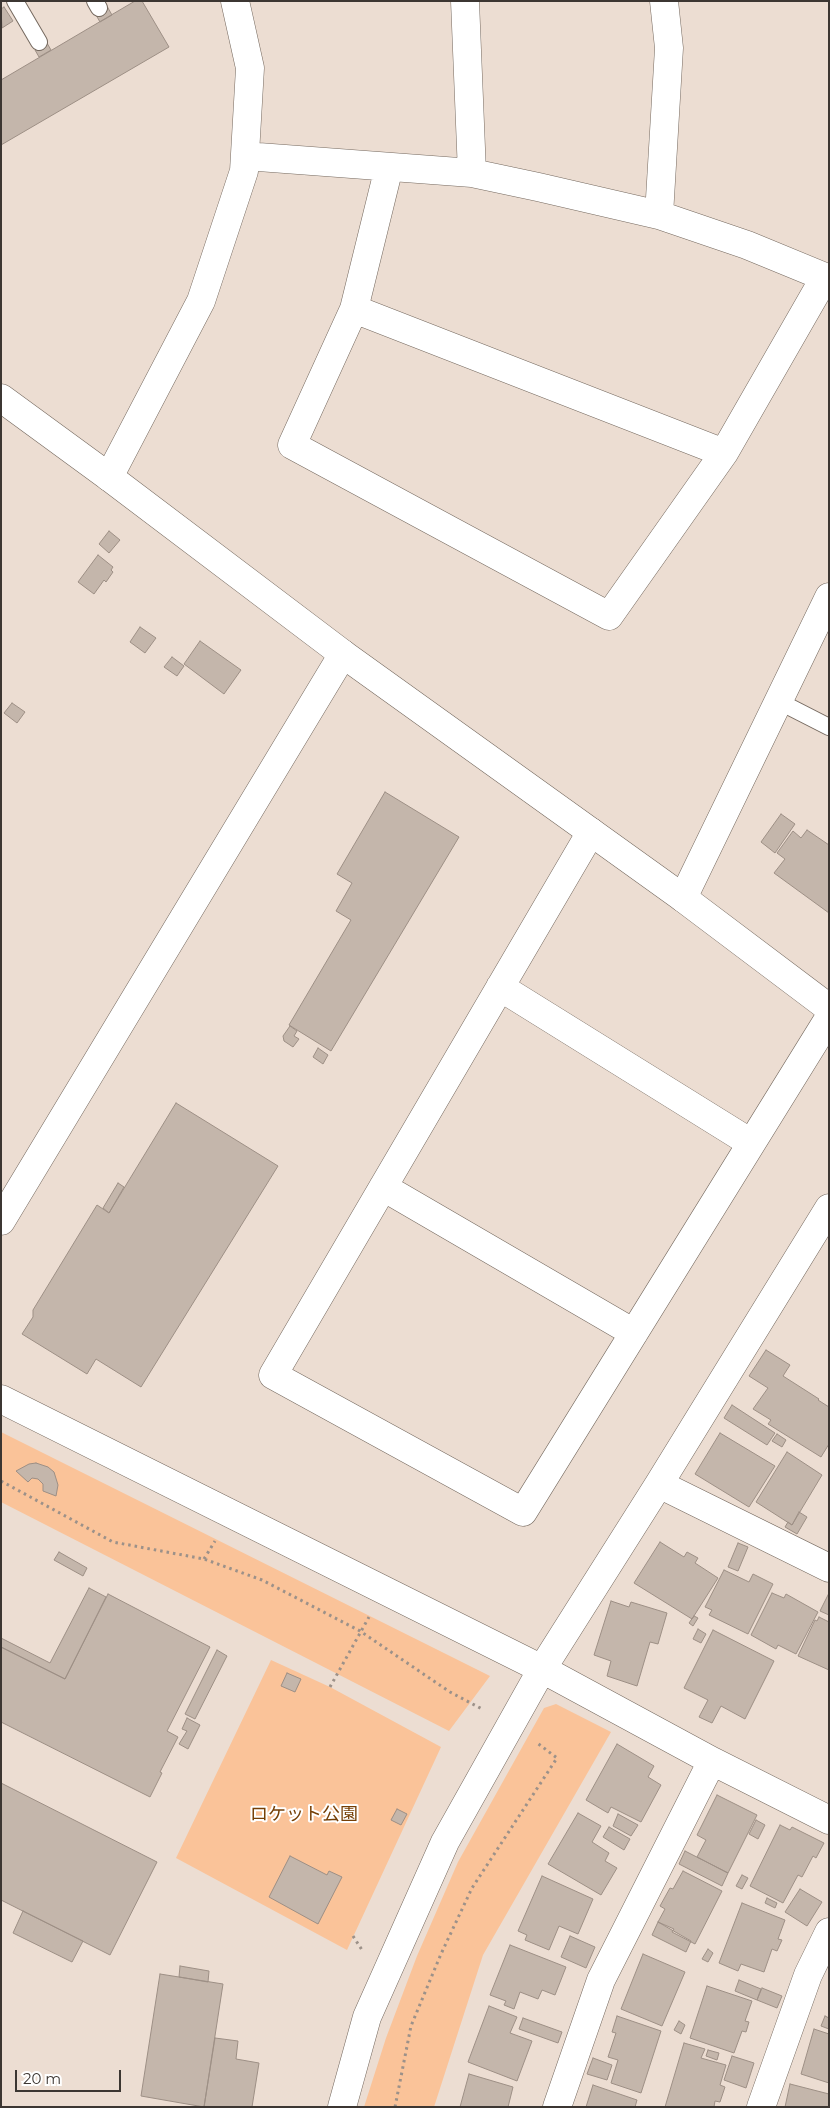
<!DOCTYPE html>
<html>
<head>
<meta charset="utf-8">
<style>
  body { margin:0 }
  #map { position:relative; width:830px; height:2108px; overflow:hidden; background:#ecddd2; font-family:Montserrat,sans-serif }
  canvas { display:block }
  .frame { position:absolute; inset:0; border:2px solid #3c3632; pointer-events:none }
  .scale { position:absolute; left:15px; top:2070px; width:106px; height:22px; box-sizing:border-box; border:2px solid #3c3632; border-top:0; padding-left:6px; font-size:15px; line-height:18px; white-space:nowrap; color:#3c3632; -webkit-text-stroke:4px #fff; paint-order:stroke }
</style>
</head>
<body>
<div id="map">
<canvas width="830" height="2108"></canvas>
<div class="frame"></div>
<div class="scale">20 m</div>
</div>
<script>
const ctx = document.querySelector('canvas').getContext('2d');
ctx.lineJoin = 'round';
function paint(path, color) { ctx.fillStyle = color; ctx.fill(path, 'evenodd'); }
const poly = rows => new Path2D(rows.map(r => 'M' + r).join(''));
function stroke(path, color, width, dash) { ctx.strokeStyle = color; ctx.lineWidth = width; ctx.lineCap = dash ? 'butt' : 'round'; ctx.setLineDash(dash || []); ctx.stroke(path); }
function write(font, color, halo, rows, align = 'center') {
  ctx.font = font + ' Montserrat,"Noto Sans JP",sans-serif'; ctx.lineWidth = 4; ctx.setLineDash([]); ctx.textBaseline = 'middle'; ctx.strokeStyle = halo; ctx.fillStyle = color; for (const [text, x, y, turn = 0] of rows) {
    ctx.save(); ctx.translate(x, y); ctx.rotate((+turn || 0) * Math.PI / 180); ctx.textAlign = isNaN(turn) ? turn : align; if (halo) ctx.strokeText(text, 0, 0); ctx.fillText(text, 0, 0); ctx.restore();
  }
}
paint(poly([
  [1,1432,490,1676,449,1731,1,1502],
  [271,1660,330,1687,441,1747,347,1950,176,1858],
  [556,1704,611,1732,483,1955,434,2107,364,2107,386,2038,417,1956,458,1862,544,1708]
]), '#fac399');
const building = poly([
  [135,1,142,1,169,47,1,145,1,80,135,1],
  [4,7,13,21,2,28,1,9,4,7],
  [108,8,112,15,100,22,96,15,108,8],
  [47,43,51,50,39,57,35,50,47,43],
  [109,531,120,540,109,553,99,544,109,531],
  [98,555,113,567,111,570,113,572,106,582,104,580,94,594,78,582,98,555],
  [140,627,156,638,145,653,130,642,140,627],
  [200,641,241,670,224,694,184,664,200,641],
  [172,657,184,666,177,676,164,667,172,657],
  [12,703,25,712,17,723,4,713,12,703],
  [385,792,459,837,331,1051,289,1025,351,920,336,911,352,883,337,874,385,792],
  [781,814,795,824,775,853,761,842,781,814],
  [807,830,829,845,829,913,774,873,785,859,777,853,793,831,801,838,807,830],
  [290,1026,297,1031,294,1036,299,1039,293,1047,284,1041,283,1036,290,1026],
  [318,1048,328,1055,323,1064,313,1057,318,1048],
  [176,1103,278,1166,141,1387,96,1359,87,1374,22,1334,33,1317,33,1310,97,1205,109,1213,176,1103],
  [118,1183,124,1187,109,1213,103,1208,118,1183],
  [766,1350,790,1365,783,1376,819,1399,818,1400,829,1407,829,1444,821,1457,768,1424,771,1420,753,1409,768,1388,749,1376,766,1350],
  [732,1405,775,1433,767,1445,724,1418,732,1405],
  [720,1433,775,1466,749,1507,695,1474,720,1433],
  [777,1434,786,1440,782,1447,772,1441,777,1434],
  [787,1452,822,1475,792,1525,756,1502,787,1452],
  [36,1463,48,1467,54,1472,58,1485,56,1496,43,1491,43,1484,38,1479,32,1478,28,1482,16,1471,29,1464,36,1463],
  [799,1512,807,1517,797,1534,785,1527,788,1522,792,1525,799,1512],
  [660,1542,684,1557,687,1552,698,1558,695,1563,718,1578,692,1619,634,1583,660,1542],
  [738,1543,748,1547,738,1571,728,1567,738,1543],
  [59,1552,87,1568,83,1576,54,1560,59,1552],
  [724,1570,749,1582,753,1574,773,1584,748,1634,709,1615,712,1610,705,1607,724,1570],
  [89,1588,106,1597,65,1679,1,1647,1,1638,50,1663,89,1588],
  [772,1593,784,1598,786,1594,818,1612,796,1654,778,1645,776,1649,751,1635,772,1593],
  [829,1593,829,1615,820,1611,829,1593],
  [108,1594,210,1647,167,1731,178,1737,160,1772,162,1773,150,1797,1,1722,1,1647,65,1679,108,1594],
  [611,1601,629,1607,631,1602,667,1613,658,1644,650,1642,637,1686,607,1676,611,1661,594,1655,611,1601],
  [694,1616,698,1618,693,1626,689,1623,694,1616],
  [819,1617,829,1622,829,1670,798,1656,815,1620,817,1621,819,1617],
  [698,1629,706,1634,701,1643,693,1639,698,1629],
  [713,1630,774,1661,745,1719,721,1706,712,1723,699,1717,708,1700,684,1688,713,1630],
  [217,1650,227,1656,195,1719,185,1714,217,1650],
  [287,1673,301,1679,295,1692,281,1686,287,1673],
  [187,1718,200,1725,188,1749,179,1744,187,1731,182,1729,187,1718],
  [617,1744,654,1766,648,1777,661,1785,641,1822,611,1807,608,1813,586,1800,617,1744],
  [1,1783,157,1862,110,1955,1,1900,1,1783],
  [717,1795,757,1815,728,1873,697,1857,706,1840,697,1835,717,1795],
  [397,1809,407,1814,401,1825,391,1820,397,1809],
  [578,1813,601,1826,592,1842,609,1853,605,1861,617,1868,601,1895,548,1864,578,1813],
  [618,1814,638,1825,631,1836,613,1826,618,1814],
  [756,1820,765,1825,758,1839,749,1834,756,1820],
  [780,1825,790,1830,792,1827,824,1843,816,1858,813,1856,802,1877,798,1875,783,1903,750,1886,780,1825],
  [609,1827,630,1839,624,1850,603,1837,609,1827],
  [685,1851,728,1873,722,1886,679,1864,685,1851],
  [290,1856,327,1875,329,1871,342,1877,318,1924,269,1897,290,1856],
  [683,1871,722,1891,695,1944,672,1932,674,1929,658,1922,665,1909,660,1906,670,1888,673,1889,683,1871],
  [742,1875,748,1878,742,1889,736,1886,742,1875],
  [542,1876,593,1899,578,1934,559,1926,549,1950,525,1940,527,1935,518,1931,542,1876],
  [800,1889,822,1902,807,1926,785,1912,800,1889],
  [767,1898,777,1903,775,1908,765,1903,767,1898],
  [742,1903,785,1920,778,1939,782,1940,777,1951,772,1949,764,1972,741,1964,738,1971,719,1963,742,1903],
  [23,1911,83,1941,72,1962,13,1933,23,1911],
  [658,1922,691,1941,686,1952,652,1935,658,1922],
  [570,1936,595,1947,586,1968,561,1957,570,1936],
  [510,1945,566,1967,555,1995,542,1990,538,1999,520,1992,514,2009,504,2005,506,2001,490,1995,510,1945],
  [708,1949,713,1953,708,1962,702,1959,708,1949],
  [643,1954,685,1972,662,2026,621,2009,643,1954],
  [180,1966,209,1971,208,1982,179,1977,180,1966],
  [160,1974,223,1984,204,2107,141,2096,160,1974],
  [739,1980,761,1989,757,2000,735,1991,739,1980],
  [707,1986,752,2001,745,2021,749,2022,746,2032,742,2031,734,2053,690,2038,707,1986],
  [762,1988,782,1996,777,2008,757,2000,762,1988],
  [489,2006,517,2017,510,2033,532,2041,517,2081,468,2062,489,2006],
  [617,2016,661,2031,641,2093,611,2083,618,2060,608,2057,616,2033,612,2032,617,2016],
  [825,2016,829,2018,829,2029,821,2026,825,2016],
  [523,2018,562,2032,558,2043,519,2029,523,2018],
  [679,2021,685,2025,681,2034,674,2030,679,2021],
  [814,2029,829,2034,829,2083,801,2074,814,2029],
  [215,2038,238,2041,236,2059,259,2063,252,2107,204,2107,215,2038],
  [684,2043,705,2049,701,2058,726,2065,720,2085,725,2087,720,2102,715,2101,714,2107,665,2107,684,2043],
  [708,2050,719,2053,717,2060,706,2056,708,2050],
  [732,2056,754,2063,746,2088,724,2080,732,2056],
  [593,2058,612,2065,607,2080,587,2074,593,2058],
  [469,2074,513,2087,508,2107,460,2107,469,2074],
  [790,2084,829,2094,829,2107,785,2107,790,2084],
  [593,2085,637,2100,635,2107,586,2107,593,2085]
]);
paint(building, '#c4b6ab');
stroke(building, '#9d8f85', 1);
const service = poly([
  [15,1,39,42],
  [95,1,99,8],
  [778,701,829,727]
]);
const minor = poly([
  [465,1,472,173],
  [245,156,472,173,538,187,659,215,747,245,825,277,724,453,609,616,292,445,354,309,724,453],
  [659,215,669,48,664,1],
  [354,309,389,167],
  [109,477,201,301,244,171,250,68,235,1],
  [591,832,273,1375,523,1512,829,1018],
  [683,898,829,597],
  [500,987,751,1143],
  [383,1187,634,1333],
  [1,1221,343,654],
  [1,1399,542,1669,712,1761,829,1820],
  [659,1484,829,1568],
  [342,2107,367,2017,445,1842,542,1669,659,1484,829,1208],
  [557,2107,601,1980,712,1761],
  [761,2107,808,1975,829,1932]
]);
const tertiary = poly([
  [1,398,109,477,343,654,683,898,829,1008]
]);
stroke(service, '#75695f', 18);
stroke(minor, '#75695f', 29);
stroke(tertiary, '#75695f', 29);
stroke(poly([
  [1,1481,113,1542,204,1559,262,1580,360,1631,450,1692,482,1709],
  [204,1559,215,1541],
  [330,1687,369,1617],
  [353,1936,362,1950],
  [395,2107,411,2026,441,1954,472,1888,557,1758,536,1742]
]), '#9c9189', 3, [2.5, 4]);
stroke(service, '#fff', 16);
stroke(minor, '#fff', 28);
stroke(tertiary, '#fff', 28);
write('18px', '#753f06', '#fff', [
  ["ロケット公園",304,1815]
]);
</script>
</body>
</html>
